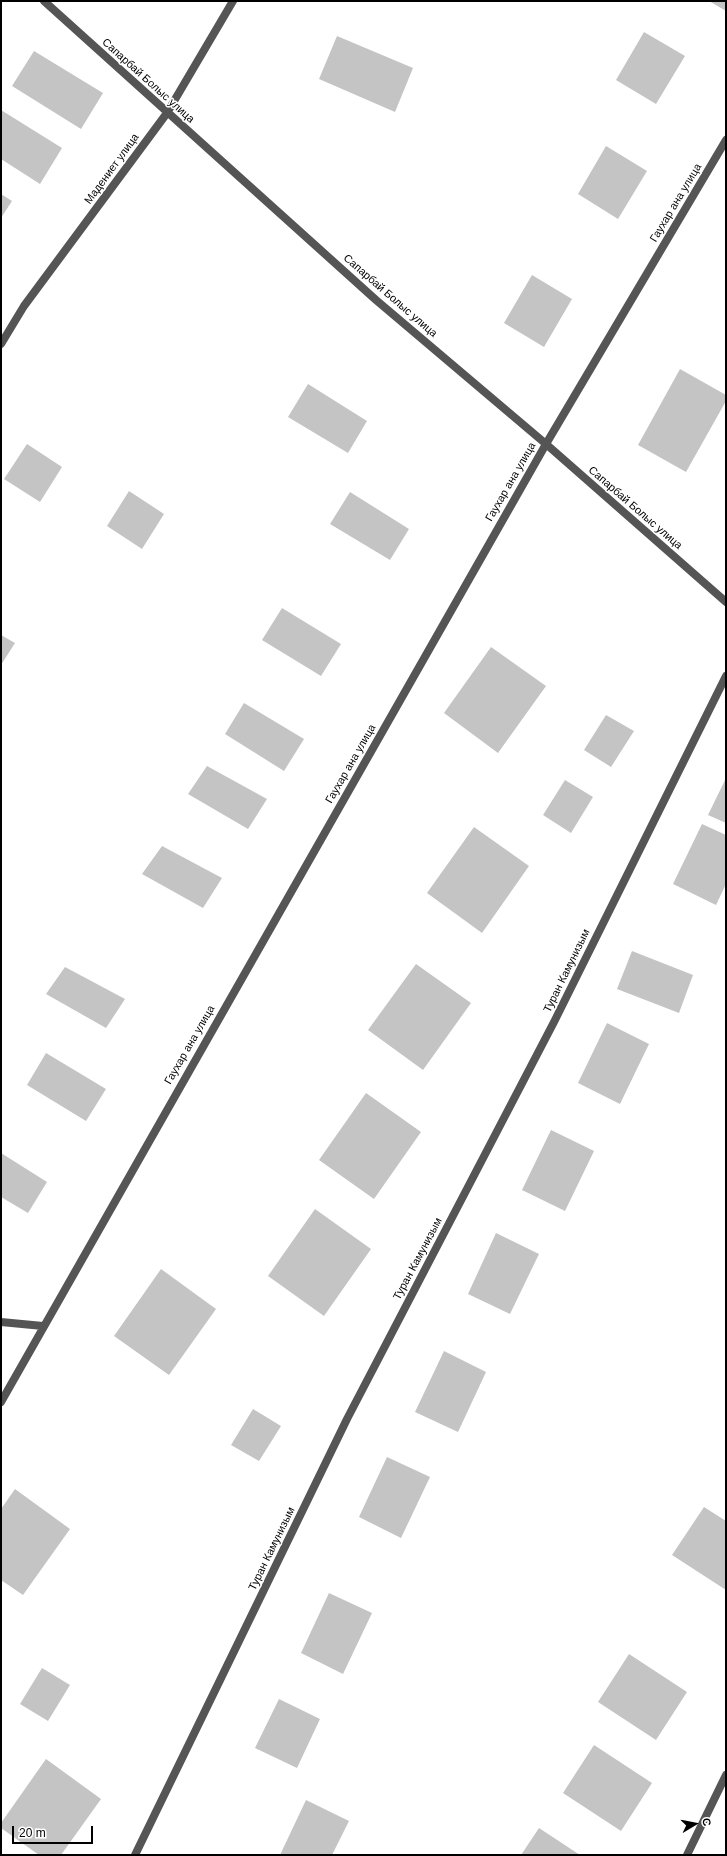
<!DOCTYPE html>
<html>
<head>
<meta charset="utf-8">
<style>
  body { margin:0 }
  #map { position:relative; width:727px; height:1856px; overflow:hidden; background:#fff; font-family:Arial,sans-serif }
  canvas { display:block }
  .frame { position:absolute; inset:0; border:2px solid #000; pointer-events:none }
  .north { position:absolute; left:675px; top:1804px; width:40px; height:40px; -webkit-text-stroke:3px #fff; paint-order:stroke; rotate:80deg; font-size:11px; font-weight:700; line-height:16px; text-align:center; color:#000 }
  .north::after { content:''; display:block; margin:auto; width:14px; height:18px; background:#000; clip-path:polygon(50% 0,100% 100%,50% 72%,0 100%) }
  .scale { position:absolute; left:12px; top:1826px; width:81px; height:18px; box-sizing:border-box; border:2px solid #000; border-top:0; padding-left:5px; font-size:12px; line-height:14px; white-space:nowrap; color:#000; -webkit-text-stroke:3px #fff; paint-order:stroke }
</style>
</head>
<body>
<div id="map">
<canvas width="727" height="1856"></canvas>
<div class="frame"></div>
<div class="north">С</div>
<div class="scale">20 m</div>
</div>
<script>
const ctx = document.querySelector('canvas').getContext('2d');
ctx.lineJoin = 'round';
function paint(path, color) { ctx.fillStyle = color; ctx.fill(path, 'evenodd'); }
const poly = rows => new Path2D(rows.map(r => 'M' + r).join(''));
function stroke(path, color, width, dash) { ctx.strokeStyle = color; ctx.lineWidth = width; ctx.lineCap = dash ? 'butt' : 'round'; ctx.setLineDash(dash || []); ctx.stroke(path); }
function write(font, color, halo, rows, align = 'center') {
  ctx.font = font + ' Arial,sans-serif'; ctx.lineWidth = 3; ctx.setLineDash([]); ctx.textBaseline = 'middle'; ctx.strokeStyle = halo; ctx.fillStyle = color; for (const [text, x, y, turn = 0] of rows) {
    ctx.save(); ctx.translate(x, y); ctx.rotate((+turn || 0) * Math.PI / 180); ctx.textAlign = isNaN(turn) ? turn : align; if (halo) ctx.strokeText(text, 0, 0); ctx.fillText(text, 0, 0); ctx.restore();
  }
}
paint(poly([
  [709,1,726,1,726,11],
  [644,32,685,56,656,104,616,80],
  [337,36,413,68,395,112,319,79],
  [34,51,103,93,81,129,12,86],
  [1,110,62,148,40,184,1,159],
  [606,146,647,171,618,219,578,194],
  [1,194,12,201,1,218],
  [532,275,572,299,544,347,504,323],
  [680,369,726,395,726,401,686,472,638,445],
  [308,384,367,421,348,453,288,417],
  [27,444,62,467,40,502,4,479],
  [129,491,164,514,142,549,107,526],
  [350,492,409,529,390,560,330,524],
  [282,608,341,644,321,676,262,640],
  [1,635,15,643,1,665],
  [491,647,546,686,498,753,444,713],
  [244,703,304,739,284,771,225,734],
  [606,715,634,731,611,767,584,750],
  [207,766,267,799,248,829,188,794],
  [726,778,726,823,708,815],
  [565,780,593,797,571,833,543,815],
  [702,824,726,835,726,884,716,905,673,884],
  [474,827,529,866,482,933,427,893],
  [162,846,222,878,203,908,142,874],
  [632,951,693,975,679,1013,617,989],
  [416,964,471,1003,423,1070,368,1030],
  [65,967,125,999,106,1028,46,994],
  [607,1023,649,1044,620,1104,578,1083],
  [46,1053,106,1089,86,1121,27,1085],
  [366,1093,421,1132,374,1199,319,1160],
  [551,1130,594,1151,565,1211,522,1190],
  [1,1153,47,1182,28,1213,1,1197],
  [315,1209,371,1249,324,1316,268,1276],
  [496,1233,539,1254,510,1314,468,1294],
  [161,1269,216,1309,169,1375,114,1336],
  [444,1351,486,1372,458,1432,415,1412],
  [253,1409,281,1426,259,1461,231,1445],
  [387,1457,430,1477,401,1538,359,1517],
  [15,1489,70,1529,23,1595,1,1580,1,1509],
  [704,1507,726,1521,726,1590,672,1555],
  [329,1593,372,1613,343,1674,301,1653],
  [629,1654,687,1692,656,1740,598,1702],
  [42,1668,70,1685,48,1721,20,1704],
  [279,1699,320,1719,297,1768,255,1748],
  [594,1745,652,1783,621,1831,563,1793],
  [46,1759,101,1799,61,1855,39,1855,1,1828,1,1823],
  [306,1800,349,1821,332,1855,280,1855],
  [539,1828,580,1855,521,1855]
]), '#c4c4c4');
stroke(poly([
  [44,1,376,300,546,444,726,602],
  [1,344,24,306,167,113,233,1],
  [1,1322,43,1326],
  [1,1402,546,444,726,140],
  [135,1855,347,1419,554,1022,726,676],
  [687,1855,726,1775]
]), '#555', 8);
write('11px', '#000', '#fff', [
  ["Сапарбай Болыс улица",148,81,42],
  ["Мадениет улица",112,169,-54],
  ["Гаухар ана улица",676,203,-59],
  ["Сапарбай Болыс улица",390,296,41],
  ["Гаухар ана улица",511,482,-60],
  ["Сапарбай Болыс улица",635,508,41],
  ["Гаухар ана улица",351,764,-60],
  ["Туран Камунизым",567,971,-64],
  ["Гаухар ана улица",190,1045,-60],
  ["Туран Камунизым",418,1259,-62],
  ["Туран Камунизым",272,1549,-64]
]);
</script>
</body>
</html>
